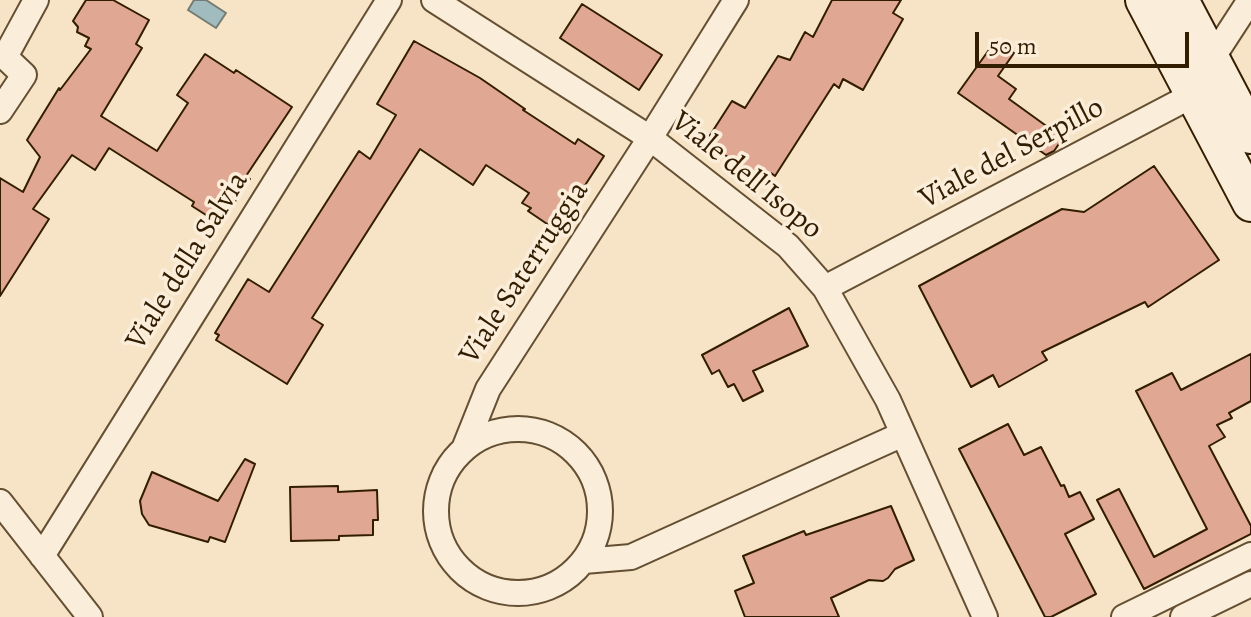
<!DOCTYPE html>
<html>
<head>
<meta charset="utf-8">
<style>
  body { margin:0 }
  #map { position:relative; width:1251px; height:617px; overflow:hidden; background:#f7e4c6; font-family:Alegreya,serif }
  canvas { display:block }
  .scale { position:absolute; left:975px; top:32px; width:214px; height:36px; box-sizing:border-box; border:4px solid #331d00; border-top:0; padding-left:10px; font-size:24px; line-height:28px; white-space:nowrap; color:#331d00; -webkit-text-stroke:6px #faedda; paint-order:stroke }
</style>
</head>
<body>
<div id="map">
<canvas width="1251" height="617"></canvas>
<div class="scale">50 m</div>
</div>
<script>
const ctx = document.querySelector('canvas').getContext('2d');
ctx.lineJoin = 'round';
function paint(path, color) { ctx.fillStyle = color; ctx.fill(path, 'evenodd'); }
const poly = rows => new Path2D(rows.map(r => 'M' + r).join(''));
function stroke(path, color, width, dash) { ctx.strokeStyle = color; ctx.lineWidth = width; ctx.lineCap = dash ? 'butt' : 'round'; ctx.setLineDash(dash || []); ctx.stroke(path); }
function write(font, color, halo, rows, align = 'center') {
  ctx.font = font + ' Alegreya,serif'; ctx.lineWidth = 7; ctx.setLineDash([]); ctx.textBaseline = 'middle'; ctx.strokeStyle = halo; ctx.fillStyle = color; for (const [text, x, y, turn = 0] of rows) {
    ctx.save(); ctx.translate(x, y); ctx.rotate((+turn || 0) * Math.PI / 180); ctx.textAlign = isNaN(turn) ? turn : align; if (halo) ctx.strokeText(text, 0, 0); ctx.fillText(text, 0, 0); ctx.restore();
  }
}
const water = poly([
  [194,0,206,0,226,13,216,28,188,10,194,0]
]);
paint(water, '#a1bcbf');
stroke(water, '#757c73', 2);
const building = poly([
  [86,0,113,0,149,20,136,44,142,48,101,116,157,151,188,103,177,95,205,54,234,73,236,70,292,107,246,176,250,179,220,224,192,206,194,202,109,148,95,170,72,155,33,209,49,219,0,296,0,178,23,192,40,157,27,140,59,88,60,90,91,49,85,46,89,38,77,32,78,27,73,21,86,0],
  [832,0,901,0,893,13,903,19,863,90,843,79,839,88,834,84,775,176,771,173,763,183,745,173,747,170,727,159,728,157,705,143,732,101,745,108,778,56,790,60,805,32,813,37,832,0],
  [582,4,662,55,639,90,560,38,582,4],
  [996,40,1014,53,998,76,1016,89,1009,99,1063,138,1054,151,1046,155,958,93,996,40],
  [414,41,480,78,525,109,523,110,575,144,578,139,604,156,556,230,528,211,531,208,522,203,529,193,486,165,473,185,420,149,312,318,323,325,287,384,216,340,219,335,215,333,248,279,269,292,359,151,370,159,396,115,377,104,414,41],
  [1154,166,1219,260,1148,307,1145,302,1042,352,1047,360,999,387,993,375,971,387,919,286,1062,209,1084,212,1154,166],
  [789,308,808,346,753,371,763,391,743,401,734,384,728,387,719,370,712,374,702,355,789,308],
  [1251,354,1251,401,1229,413,1232,418,1217,425,1225,437,1209,446,1251,526,1251,534,1144,589,1097,500,1119,489,1154,557,1207,529,1136,391,1172,373,1181,390,1251,354],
  [1008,424,1024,455,1041,447,1061,486,1064,485,1069,497,1080,492,1094,519,1065,534,1096,594,1051,617,1045,617,959,449,1008,424],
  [245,459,255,464,225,542,210,537,208,542,149,525,142,514,140,501,152,472,218,501,245,459],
  [338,486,338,492,377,490,378,520,373,520,373,535,339,536,339,540,291,541,290,487,338,486],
  [891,506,914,560,895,569,888,578,883,581,869,580,831,598,839,617,745,617,735,591,754,583,743,556,804,531,806,535,891,506]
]);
paint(building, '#e0a792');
stroke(building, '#331d00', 2);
const minor = poly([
  [434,0,650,138,788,246,825,288,888,400,985,617],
  [0,111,24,75,5,57,36,0],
  [825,288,1193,95,1211,60,1250,0],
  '436 511a82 82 0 1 1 164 0a82 82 0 1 1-164 0Z',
  [464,449,488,389,650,138,736,0],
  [0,502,90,617],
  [42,556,389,0],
  [584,561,631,557,903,434],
  [1124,617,1251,555],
  [1183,617,1251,584]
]);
const secondary = poly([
  [1144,0,1251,203],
  [1180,0,1251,135]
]);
stroke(minor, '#644f32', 28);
stroke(secondary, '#331d00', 40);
stroke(minor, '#faedda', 24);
stroke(secondary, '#faedda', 36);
write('30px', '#331d00', '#faedda', [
  ["Viale del Serpillo",1012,154,-28],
  ["Viale dell'Isopo",746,176,39],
  ["Viale della Salvia",188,261,-58],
  ["Viale Saterruggia",525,273,-57]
]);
</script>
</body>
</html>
